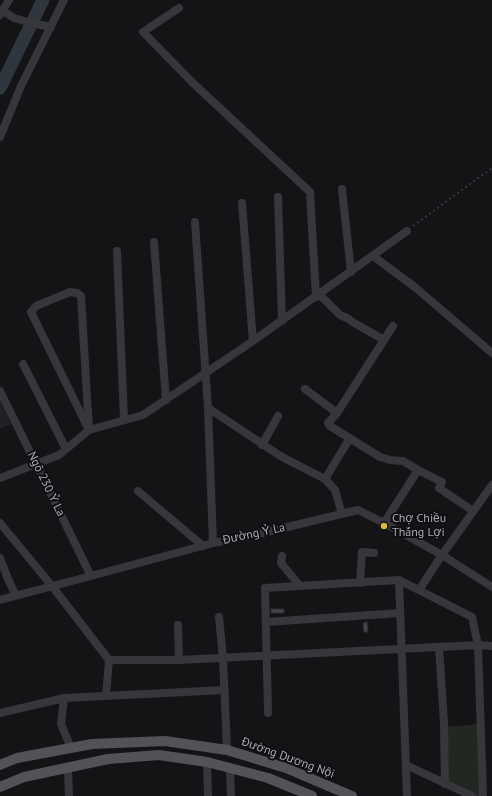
<!DOCTYPE html>
<html>
<head>
<meta charset="utf-8">
<style>
  body { margin:0 }
  canvas { display:block; background:#141416 }
</style>
</head>
<body>
<canvas width="492" height="796"></canvas>
<script>
const ctx = document.querySelector('canvas').getContext('2d');
ctx.lineJoin = 'round';
function paint(path, color) { ctx.fillStyle = color; ctx.fill(path, 'evenodd'); }
const poly = rows => new Path2D(rows.map(r => 'M' + r).join(''));
function stroke(path, color, width, dash) { ctx.strokeStyle = color; ctx.lineWidth = width; ctx.lineCap = dash ? 'butt' : 'round'; ctx.setLineDash(dash || []); ctx.stroke(path); }
function write(font, color, halo, rows, align = 'center') {
  ctx.font = font + ' "PT Sans",sans-serif'; ctx.lineWidth = 4; ctx.setLineDash([]); ctx.textBaseline = 'middle'; ctx.strokeStyle = halo; ctx.fillStyle = color; for (const [text, x, y, turn = 0] of rows) {
    ctx.save(); ctx.translate(x, y); ctx.rotate((+turn || 0) * Math.PI / 180); ctx.textAlign = isNaN(turn) ? turn : align; if (halo) ctx.strokeText(text, 0, 0); ctx.fillText(text, 0, 0); ctx.restore();
  }
}
paint(poly([
  [0,400,11,424,0,429]
]), '#212023');
paint(poly([
  [480,724,482,796,473,796,446,783,445,727]
]), '#212822');
stroke(poly([
  [0,88,43,0]
]), '#2f363e', 13);
const building = poly([
  [271,609,284,609,284,613,271,613,271,609],
  [367,622,368,632,364,632,363,623,367,622]
]);
paint(building, '#444449');
stroke(building, '#2f2f32', 1);
stroke(poly([
  [413,226,492,168]
]), '#3c3d41', 1.5, [2, 3]);
stroke(poly([
  [179,8,143,32,194,84,310,192,316,297],
  [3,11,14,18,31,23,51,27],
  [0,15,9,0],
  [0,137,21,86,64,0],
  [342,189,351,272],
  [278,197,282,321],
  [242,203,253,341],
  [195,222,208,408,213,543],
  [154,242,166,400],
  [117,251,124,420],
  [373,256,416,288,492,353],
  [70,292,77,293,81,296,89,430,31,312,36,306,70,292],
  [319,294,340,315,347,318,354,323,358,325,384,340],
  [393,326,337,413,328,423,330,426,380,457,390,460,403,461,418,470],
  [23,364,66,449],
  [305,389,337,413],
  [0,391,36,464,91,576],
  [208,408,282,457,325,479,335,490,342,514],
  [262,445,278,416],
  [0,478,59,455,89,430,143,415,253,341,407,231],
  [325,479,350,438],
  [138,491,203,546],
  [0,523,52,586,109,660,106,696],
  [384,523,418,470,442,482,439,488,473,511],
  [282,556,281,563,300,586],
  [0,558,8,579,16,596],
  [399,580,407,796],
  [360,583,362,552,374,553],
  [419,590,442,555,492,485],
  [0,600,91,576,213,543,246,537,358,510,384,523,442,555,492,587],
  [219,617,223,658,227,750],
  [266,622,400,613],
  [178,625,179,660],
  [439,647,444,723,445,784],
  [109,660,179,660,478,645,492,646],
  [64,698,61,724,71,748],
  [0,713,64,698,225,690],
  [268,713,265,588,399,580,472,617,478,645,483,796],
  [207,762,208,796],
  [406,765,472,796],
  [68,768,69,796],
  [230,768,231,796]
]), '#36363b', 8);
stroke(poly([
  [0,765,17,758,92,744,165,741,227,750,286,768,352,796],
  [0,787,24,777,108,759,159,755,207,762,268,778,312,796]
]), '#525359', 10);
for (const [x, y, r, color] of [
  [384,526,4,"#e1b341"]
]) { const dot = new Path2D(); dot.arc(x, y, r, 0, 2 * Math.PI); ctx.fillStyle = color; ctx.fill(dot); stroke(dot, '#0f0f11', 1.5); }
write('12px', '#a7abb5', '#0f0f11', [
  ["Ngõ 230 Ỷ La",46,484,64],
  ["Đường Ỷ La",254,534,-12],
  ["Đường Dương Nội",288,758,20]
]);
write('12px', '#a7abb5', '#0f0f11', [
  ["Chợ Chiều",392,519],
  ["Thắng Lợi",392,533]
], 'left');
</script>
</body>
</html>
